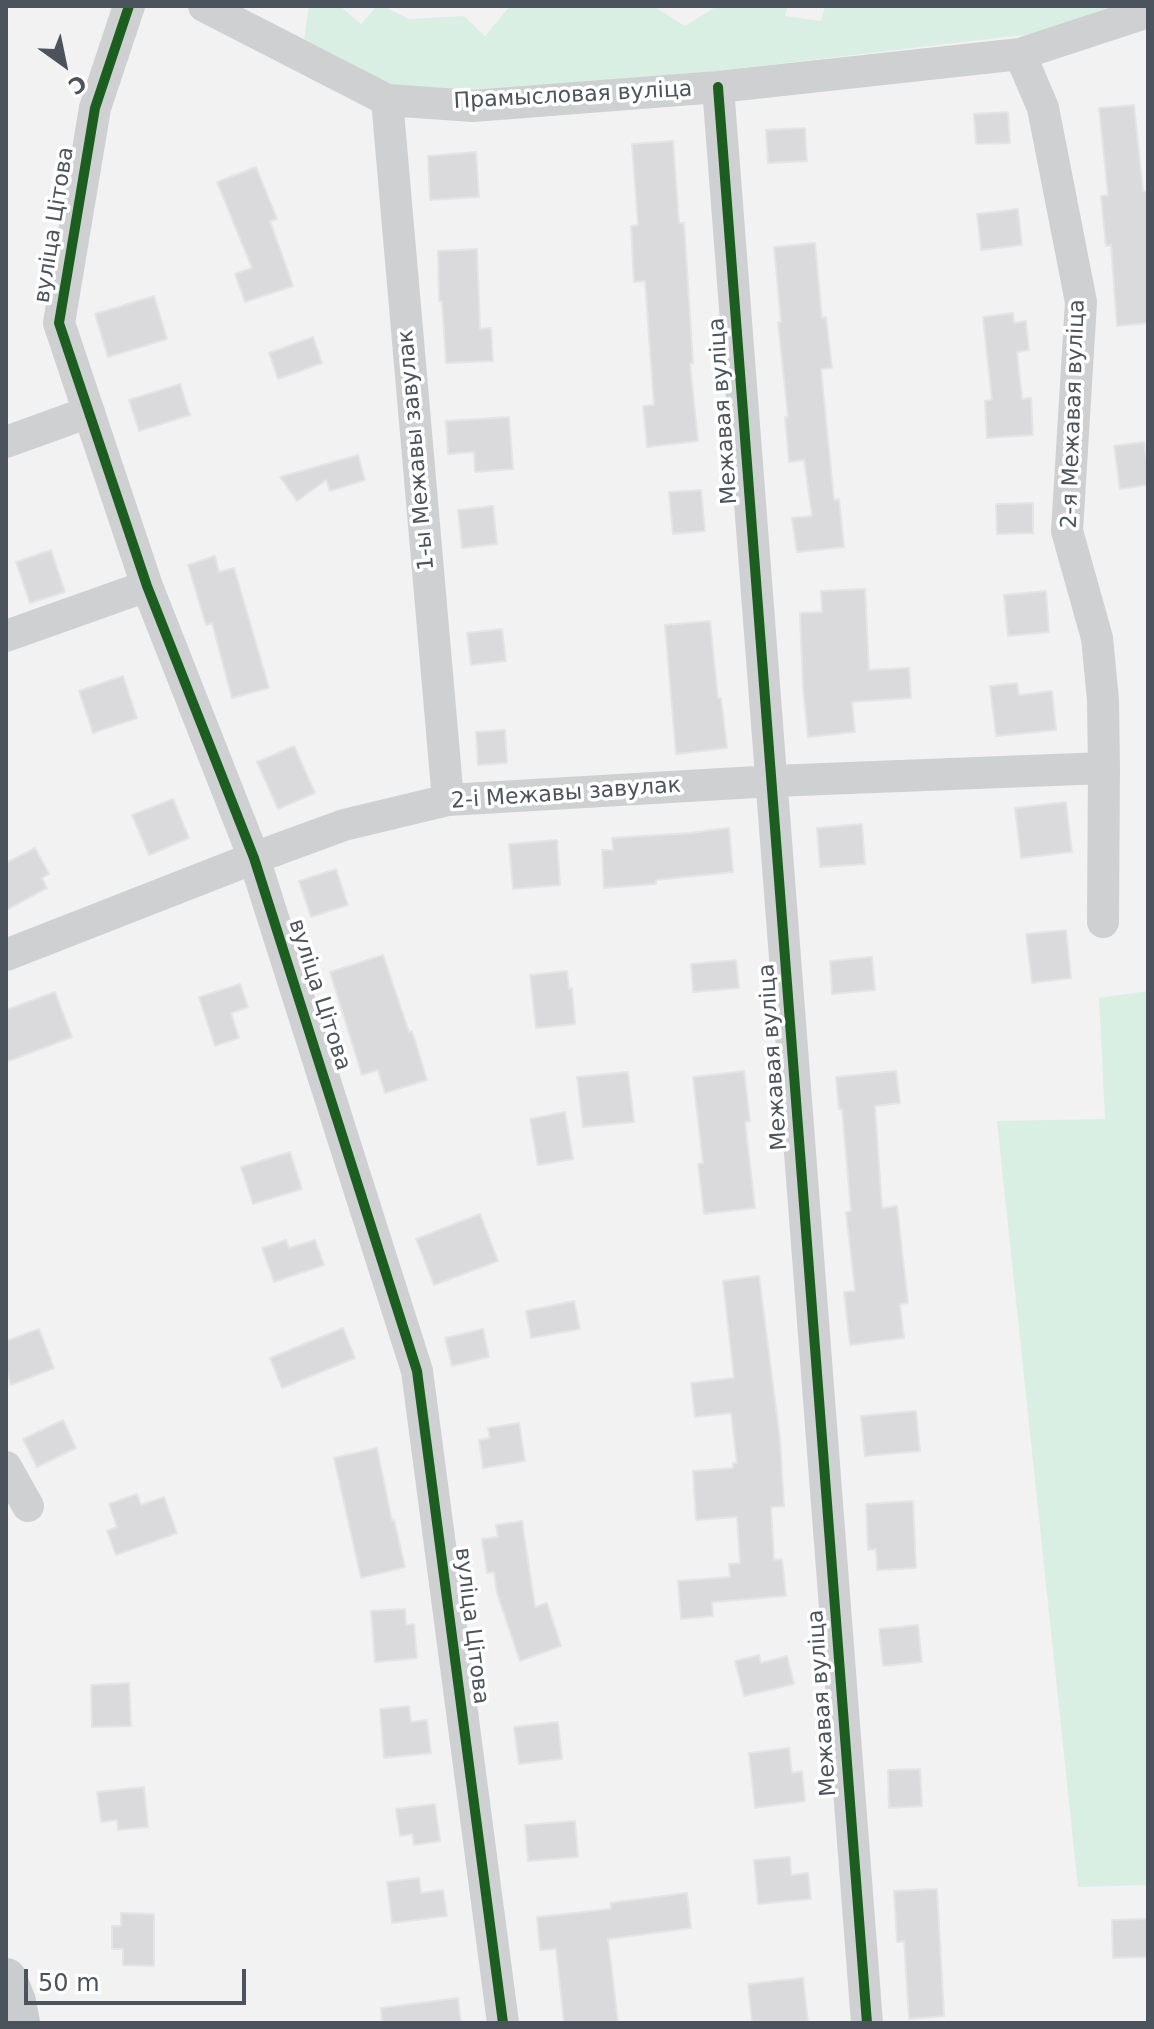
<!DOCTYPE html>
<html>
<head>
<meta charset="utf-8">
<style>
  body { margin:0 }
  #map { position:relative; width:1154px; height:2029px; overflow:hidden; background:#f2f2f2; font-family:"DejaVu Sans",sans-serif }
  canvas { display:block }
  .frame { position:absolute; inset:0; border:8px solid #4b535d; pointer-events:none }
  .north { position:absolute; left:24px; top:24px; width:80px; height:80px; -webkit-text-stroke:6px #fff; paint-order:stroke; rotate:147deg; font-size:22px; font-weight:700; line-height:32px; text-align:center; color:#4b535d }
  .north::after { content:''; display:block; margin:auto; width:28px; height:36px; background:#4b535d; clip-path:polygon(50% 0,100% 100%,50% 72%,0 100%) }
  .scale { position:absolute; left:24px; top:1969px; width:222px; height:36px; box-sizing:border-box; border:4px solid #4b535d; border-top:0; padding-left:10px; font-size:24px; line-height:28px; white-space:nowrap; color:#4b535d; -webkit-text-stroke:6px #fff; paint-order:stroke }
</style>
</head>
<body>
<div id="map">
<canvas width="1154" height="2029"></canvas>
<div class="frame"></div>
<div class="north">С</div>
<div class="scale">50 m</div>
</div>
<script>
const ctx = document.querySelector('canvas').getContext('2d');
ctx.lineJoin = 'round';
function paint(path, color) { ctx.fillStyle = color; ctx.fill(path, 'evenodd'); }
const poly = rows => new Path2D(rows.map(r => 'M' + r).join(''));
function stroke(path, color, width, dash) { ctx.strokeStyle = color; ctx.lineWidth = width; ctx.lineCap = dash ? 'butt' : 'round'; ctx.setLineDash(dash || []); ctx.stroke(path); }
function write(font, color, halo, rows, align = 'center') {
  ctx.font = font + ' "DejaVu Sans",sans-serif'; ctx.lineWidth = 7; ctx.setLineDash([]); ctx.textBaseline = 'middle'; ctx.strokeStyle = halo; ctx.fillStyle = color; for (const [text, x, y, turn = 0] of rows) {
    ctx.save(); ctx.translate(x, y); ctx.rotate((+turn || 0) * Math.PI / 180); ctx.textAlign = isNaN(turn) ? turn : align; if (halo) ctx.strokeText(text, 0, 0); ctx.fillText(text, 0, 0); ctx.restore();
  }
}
paint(poly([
  [309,6,340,6,361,24,377,6,383,6,409,19,464,16,485,36,510,6,653,6,685,26,717,6,788,6,785,16,821,21,825,6,1137,6,1032,34,718,71,473,91,388,85,304,39],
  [1148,991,1148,1885,1078,1887,997,1121,1105,1119,1099,998]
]), '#d9efe4');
const building = poly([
  [1134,105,1143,191,1148,191,1148,323,1117,326,1111,245,1106,246,1101,196,1108,195,1099,108,1134,105],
  [1008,112,1010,143,976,144,974,114,1008,112],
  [805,128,807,161,768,163,766,130,805,128],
  [673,141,679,223,684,223,693,363,690,364,698,441,647,447,643,406,654,405,645,281,634,282,631,226,638,225,632,144,673,141],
  [476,152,479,197,430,200,428,156,476,152],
  [256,167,277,219,270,221,293,286,245,302,235,274,252,268,217,182,256,167],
  [1018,209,1022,245,981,250,977,214,1018,209],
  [815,243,822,318,826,317,832,368,821,369,834,500,839,499,844,547,797,552,792,518,812,516,804,460,789,462,785,417,788,417,778,322,781,322,774,247,815,243],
  [477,249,480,329,491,328,493,361,446,363,442,301,439,301,438,251,477,249],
  [154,296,167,339,108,357,95,314,154,296],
  [1013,313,1014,323,1026,321,1029,350,1017,352,1022,399,1031,398,1033,435,987,438,985,401,992,400,983,317,1013,313],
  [313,337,322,363,278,379,269,353,313,337],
  [180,384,190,415,139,431,129,400,180,384],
  [509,417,513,469,475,472,474,452,448,454,446,421,509,417],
  [1144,442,1148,469,1148,485,1120,489,1114,446,1144,442],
  [358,455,365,480,330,491,326,480,297,501,280,477,358,455],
  [701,490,705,531,673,534,669,492,701,490],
  [1033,503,1033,533,997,534,996,504,1033,503],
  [493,506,497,544,462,548,458,510,493,506],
  [51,550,65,592,30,603,16,562,51,550],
  [215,556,219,572,234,568,269,688,232,698,212,623,206,625,188,565,215,556],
  [865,589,869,670,909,668,911,698,852,702,855,732,808,737,803,689,800,613,822,612,821,591,865,589],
  [1046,591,1049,632,1008,636,1004,595,1046,591],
  [710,621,718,698,721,698,727,748,676,754,665,625,710,621],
  [502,629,506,661,471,665,467,633,502,629],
  [123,676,137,718,93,733,79,691,123,676],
  [1017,683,1019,695,1052,691,1056,730,996,736,990,686,1017,683],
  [505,730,507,763,478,765,476,732,505,730],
  [294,746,315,793,278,809,257,762,294,746],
  [173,799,189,838,149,855,132,815,173,799],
  [1066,802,1072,852,1021,858,1015,808,1066,802],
  [862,824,865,864,820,867,817,828,862,824],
  [729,828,733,872,656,880,656,884,604,888,602,850,613,850,612,838,690,833,729,828],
  [557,840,560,885,513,889,509,844,557,840],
  [35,848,49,874,42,878,47,888,6,910,6,863,35,848],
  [336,869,348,905,311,917,299,881,336,869],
  [1066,930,1071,978,1032,983,1026,934,1066,930],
  [383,955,409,1032,412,1031,427,1080,385,1093,378,1070,362,1075,330,972,383,955],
  [872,957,875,990,832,994,830,961,872,957],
  [736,960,739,988,693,992,691,964,736,960],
  [567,971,569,989,572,988,575,1024,536,1028,530,975,567,971],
  [240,984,248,1007,231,1013,239,1038,215,1046,199,997,240,984],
  [55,992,72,1037,6,1062,6,1010,55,992],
  [744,1071,750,1121,745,1122,755,1208,704,1214,698,1164,703,1163,693,1077,744,1071],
  [896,1071,900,1103,875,1106,882,1208,897,1206,908,1303,900,1304,904,1338,850,1345,844,1292,855,1291,846,1212,851,1211,842,1109,839,1109,836,1077,896,1071],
  [628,1072,634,1122,583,1127,577,1077,628,1072],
  [565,1112,573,1159,538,1165,530,1119,565,1112],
  [290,1152,302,1189,253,1204,241,1167,290,1152],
  [480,1214,498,1261,434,1285,416,1239,480,1214],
  [286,1240,289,1248,315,1240,324,1265,274,1282,262,1248,286,1240],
  [759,1276,780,1439,784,1506,771,1507,774,1560,782,1559,786,1596,712,1602,713,1616,681,1619,678,1581,730,1577,729,1564,740,1563,737,1517,696,1520,693,1471,733,1468,733,1463,737,1463,731,1413,695,1417,691,1383,734,1378,723,1281,759,1276],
  [574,1301,580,1329,531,1338,526,1311,574,1301],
  [343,1328,355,1358,282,1388,270,1358,343,1328],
  [39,1329,54,1368,11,1385,6,1370,6,1341,39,1329],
  [483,1329,489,1357,452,1366,445,1338,483,1329],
  [916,1411,920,1451,865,1456,861,1416,916,1411],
  [63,1420,76,1448,37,1467,23,1439,63,1420],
  [519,1423,525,1461,483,1468,479,1440,490,1438,488,1428,519,1423],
  [377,1448,392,1521,394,1520,405,1567,361,1578,334,1458,377,1448],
  [137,1494,141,1505,164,1497,177,1533,116,1555,107,1531,117,1527,109,1504,137,1494],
  [913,1501,916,1568,877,1570,876,1549,868,1550,866,1504,913,1501],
  [522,1521,535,1607,547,1603,561,1646,520,1661,497,1593,494,1572,487,1573,482,1539,498,1537,496,1525,522,1521],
  [405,1609,406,1625,414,1624,417,1658,375,1662,371,1611,405,1609],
  [918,1625,922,1662,883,1666,879,1629,918,1625],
  [759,1655,761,1663,787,1656,794,1684,744,1696,735,1661,759,1655],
  [129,1683,131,1726,92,1727,91,1685,129,1683],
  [409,1706,411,1722,427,1720,431,1753,384,1758,380,1709,409,1706],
  [558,1722,562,1759,519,1764,514,1727,558,1722],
  [789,1748,792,1773,802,1771,805,1801,755,1808,749,1753,789,1748],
  [920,1769,922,1806,889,1808,888,1770,920,1769],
  [144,1787,148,1827,118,1830,117,1820,101,1822,97,1792,144,1787],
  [435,1804,440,1841,414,1845,412,1834,400,1836,396,1809,435,1804],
  [575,1821,578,1857,528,1861,525,1825,575,1821],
  [790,1857,791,1875,808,1873,811,1899,758,1904,754,1860,790,1857],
  [419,1878,421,1893,443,1890,447,1916,392,1923,387,1882,419,1878],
  [937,1889,944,2016,909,2019,904,1941,897,1942,894,1891,937,1889],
  [687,1893,691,1928,608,1939,618,2023,564,2023,556,1949,540,1950,537,1917,611,1909,610,1903,687,1893],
  [121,1913,154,1914,154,1966,123,1965,123,1949,112,1949,112,1926,121,1926,121,1913],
  [1148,1919,1148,1957,1113,1958,1112,1920,1148,1919],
  [803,1978,808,2023,752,2023,748,1984,803,1978],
  [458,1998,461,2023,382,2023,381,2008,458,1998]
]);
paint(building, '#dadadc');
stroke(building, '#e4e4e5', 2);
stroke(poly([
  [129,6,95,108,59,323,147,586,254,858,417,1371,503,2023],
  [204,6,387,100,473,106,718,87,1020,54,1148,12],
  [1020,54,1043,108,1081,302,1067,531,1097,638,1103,700,1104,768,1103,922],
  [718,87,867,2023],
  [387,100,448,800],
  [6,442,89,412],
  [6,636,147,586],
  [6,955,254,858,344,825,448,800,773,781,1104,768],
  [6,1467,28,1506]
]), '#ced0d2', 32);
stroke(poly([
  [6,1979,15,2002,19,2023]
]), '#cacdcf', 42);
stroke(poly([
  [129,6,95,108,59,323,147,586,254,858,417,1371,503,2023],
  [718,87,867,2023]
]), '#1b5e20', 10);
write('22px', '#4b535d', '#fff', [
  ["Прамысловая вуліца",573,96,-3],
  ["вуліца Цітова",55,225,-81],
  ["Межавая вуліца",724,411,-94],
  ["2-я Межавая вуліца",1074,414,-88],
  ["1-ы Межавы завулак",417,450,-95],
  ["2-і Межавы завулак",566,794,-4],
  ["вуліца Цітова",319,995,72],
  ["Межавая вуліца",774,1057,-94],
  ["вуліца Цітова",471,1626,83],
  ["Межавая вуліца",823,1703,-94]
]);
</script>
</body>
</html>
